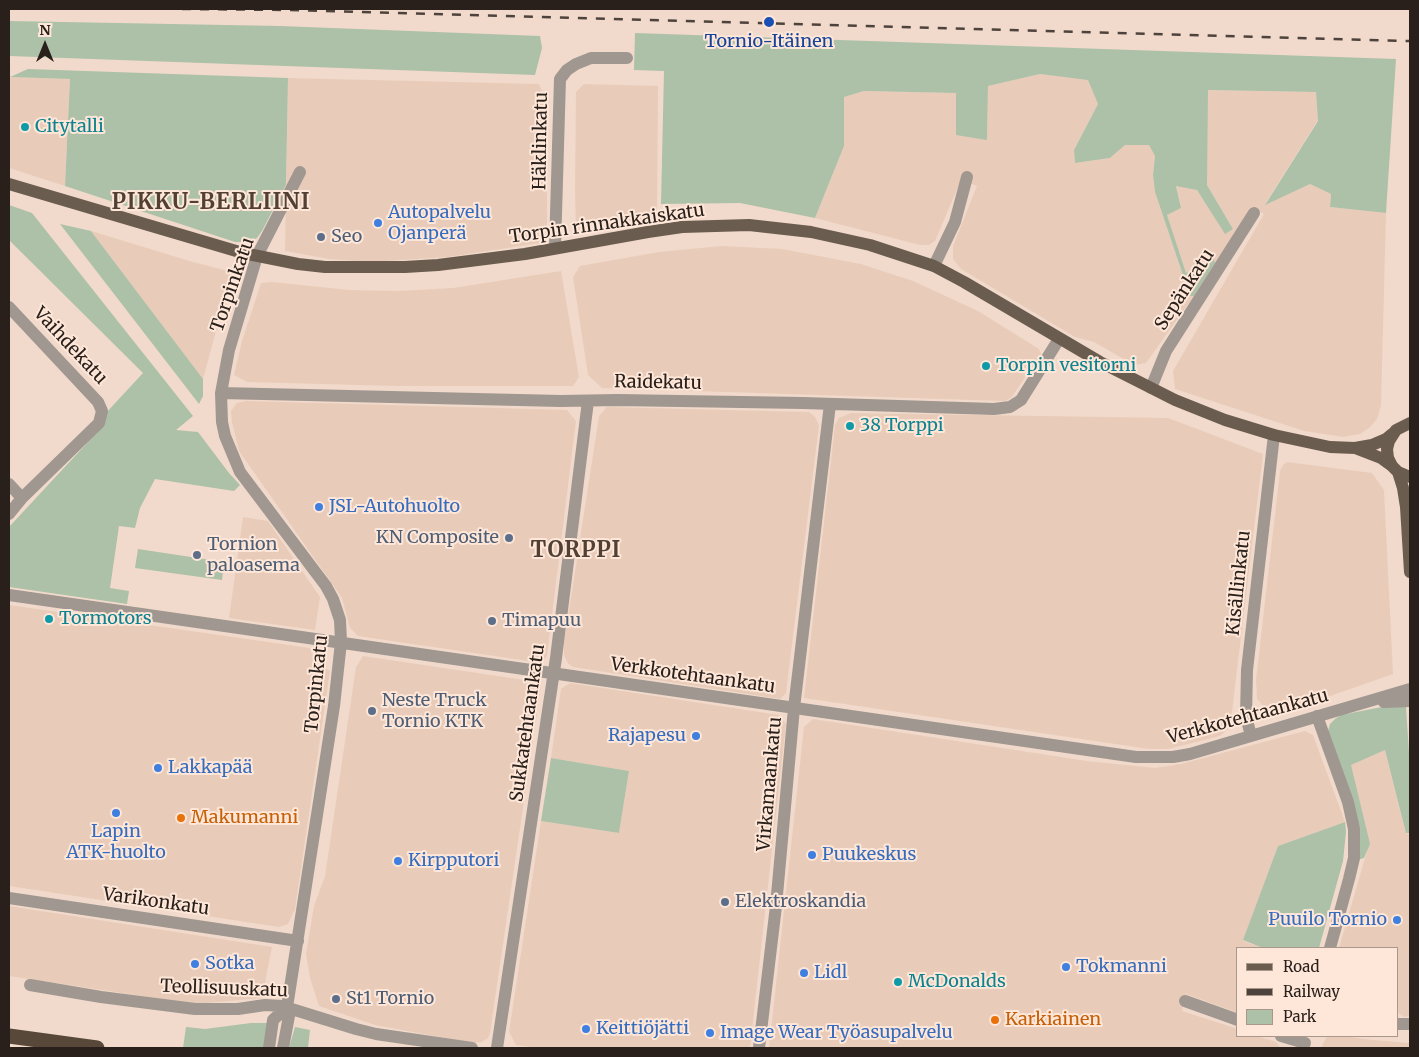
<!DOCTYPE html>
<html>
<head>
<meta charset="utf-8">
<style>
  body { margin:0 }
  #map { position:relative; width:1419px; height:1057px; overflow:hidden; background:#f1dacb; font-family:Merriweather,serif }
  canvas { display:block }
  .frame { position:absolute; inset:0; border:10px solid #29201b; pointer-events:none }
  .legend { position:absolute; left:1236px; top:947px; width:162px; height:90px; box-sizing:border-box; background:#fee7d8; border:1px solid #a9978c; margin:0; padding:6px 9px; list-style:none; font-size:15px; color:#29201b }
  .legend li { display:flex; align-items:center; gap:10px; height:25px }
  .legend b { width:25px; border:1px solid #a9978c }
  .north { position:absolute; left:20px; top:20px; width:50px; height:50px; -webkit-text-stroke:4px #fee7d8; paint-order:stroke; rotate:0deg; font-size:14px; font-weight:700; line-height:20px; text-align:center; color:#29201b }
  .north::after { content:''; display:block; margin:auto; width:18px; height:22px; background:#29201b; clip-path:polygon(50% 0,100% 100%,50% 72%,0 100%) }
</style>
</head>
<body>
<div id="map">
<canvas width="1419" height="1057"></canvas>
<div class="frame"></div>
<ul class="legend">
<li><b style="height:6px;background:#6b5c50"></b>Road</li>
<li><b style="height:6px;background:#4e433c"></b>Railway</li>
<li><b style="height:14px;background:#acc1a8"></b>Park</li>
</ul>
<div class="north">N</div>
</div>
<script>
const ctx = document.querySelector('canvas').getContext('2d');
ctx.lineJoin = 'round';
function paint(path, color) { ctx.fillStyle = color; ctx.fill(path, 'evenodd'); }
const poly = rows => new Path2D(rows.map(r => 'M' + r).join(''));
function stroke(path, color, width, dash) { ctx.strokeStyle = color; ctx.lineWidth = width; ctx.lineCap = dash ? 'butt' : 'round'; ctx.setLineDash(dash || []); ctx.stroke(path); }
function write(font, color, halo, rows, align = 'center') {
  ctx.font = font + ' Merriweather,serif'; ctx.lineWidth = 4; ctx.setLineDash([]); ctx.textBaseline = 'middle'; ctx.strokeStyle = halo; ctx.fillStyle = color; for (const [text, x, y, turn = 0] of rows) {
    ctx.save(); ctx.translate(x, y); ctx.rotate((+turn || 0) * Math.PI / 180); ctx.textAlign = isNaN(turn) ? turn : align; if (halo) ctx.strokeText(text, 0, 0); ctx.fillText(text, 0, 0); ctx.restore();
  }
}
paint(poly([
  [1040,74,1088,79,1098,104,1074,150,1075,163,1110,158,1125,145,1149,145,1155,155,1153,175,1155,192,1190,296,1194,296,1146,363,1134,365,1094,342,1075,337,961,269,953,259,953,246,977,186,961,180,935,241,929,245,920,245,815,218,844,146,844,97,864,91,956,93,987,140,988,86],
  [9,77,70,79,65,186,9,168],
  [288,78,539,84,547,103,547,242,448,257,370,262,329,259,285,251],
  [584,84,658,86,657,218,576,228,575,193,576,92],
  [1207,90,1316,92,1318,120,1265,204,1310,184,1331,194,1330,207,1386,213,1381,406,1377,419,1369,428,1360,434,1343,437,1304,431,1175,389,1173,371,1264,214,1252,207,1215,263,1214,259,1186,273,1166,214,1181,208,1176,185,1197,190,1225,233,1233,229,1207,185],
  [91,231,193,262,232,272,203,379],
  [721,246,782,249,861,264,913,281,978,311,1039,349,1041,354,1011,398,1005,401,602,388,588,375,573,277,580,266,659,252],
  [561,271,579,377,573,386,396,386,247,382,234,375,242,341,261,283,272,282,349,290,399,291,453,288],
  [246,401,567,410,576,421,547,656,542,663,358,636,350,628,342,598,239,451,232,422,231,411,237,403],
  [607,407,809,412,815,417,819,425,786,693,780,699,573,667,568,663,564,655,564,643,599,416],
  [851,413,1168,418,1263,454,1231,720,1228,729,1220,736,1168,749,1149,749,804,698,835,425,839,418],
  [1287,462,1372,473,1384,490,1393,674,1273,716,1257,699,1256,680,1280,471,1283,465],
  [243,517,268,521,320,597,315,630,229,618],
  [9,605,310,648,315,663,330,671,295,909,288,924,279,927,9,886],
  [363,656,538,682,541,685,490,1033,488,1038,482,1042,472,1043,375,1025,319,1006,310,978,306,954,314,906,325,876,356,667],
  [570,683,779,715,786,724,750,1048,538,1048,516,1045,509,1032,541,821,619,833,629,771,551,758,561,689],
  [813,719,1087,761,1155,768,1181,764,1305,731,1313,735,1345,822,1278,846,1243,941,1263,948,1238,948,1238,1013,1186,994,1182,1011,1238,1029,1238,1036,1257,1036,1276,1042,1281,1048,769,1048,804,727],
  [1385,750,1406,833,1410,835,1410,1016,1404,1017,1398,1013,1398,948,1339,948,1369,844,1350,765],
  [9,906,272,947,262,998,195,1004,9,976],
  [1327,1036,1344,1036,1372,1040,1410,1043,1410,1048,1321,1048]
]), '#e8ccb9');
paint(poly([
  [9,21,280,26,540,36,542,48,535,75,9,56],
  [635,33,1396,59,1386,213,1330,207,1331,194,1310,184,1265,205,1318,121,1316,92,1208,90,1207,185,1233,229,1225,234,1197,190,1176,186,1181,208,1167,215,1186,273,1214,259,1215,263,1194,296,1190,296,1155,192,1153,175,1155,156,1149,145,1125,145,1110,158,1075,163,1074,150,1098,104,1088,80,1040,74,988,86,987,140,956,135,956,93,864,91,844,97,844,146,815,218,740,203,661,204,664,71,634,70],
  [28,69,288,78,286,185,262,231,257,238,249,242,235,242,65,186,70,79,10,77],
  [9,205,32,213,193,416,176,430,198,432,229,473,240,485,234,491,155,479,140,508,135,528,119,526,110,588,129,591,127,604,9,587,9,527,102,427,105,414,143,373,9,240],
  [60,224,91,231,203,379,203,396,199,404],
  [138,549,224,562,222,580,135,568],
  [1382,707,1406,707,1410,768,1410,833,1406,833,1385,750,1351,765,1370,844,1364,858,1357,860,1328,731,1330,724,1335,719,1341,715],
  [551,758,629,771,619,833,541,821],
  [1345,822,1346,832,1343,861,1319,948,1263,948,1243,940,1278,846],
  [251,1023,268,1023,264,1048,183,1048,186,1027,205,1029],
  [295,1027,310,1030,308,1048,289,1048]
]), '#acc1a8');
stroke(poly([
  [555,248,560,79,567,70,576,64,591,58,627,58],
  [934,266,955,222,967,177],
  [9,307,98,402,102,411,99,423,22,498,9,514],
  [1151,388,1166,351,1254,213],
  [221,393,561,401,617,400,803,403,994,409,1010,407,1021,400,1059,339],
  [9,484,22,498],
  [9,595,1136,757,1173,757,1190,754,1410,689],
  [1384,702,1410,701],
  [1317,716,1348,802,1354,829,1354,858,1349,879,1330,948],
  [1251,736,1246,716,1247,670,1274,435],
  [9,898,298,941],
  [30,985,101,997,195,1009,238,1009,265,1005,282,1006,356,1029,376,1034,472,1048],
  [1185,1001,1238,1020],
  [1398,1024,1410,1024],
  [1281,1036,1305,1043],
  [269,1048,273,1020,287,1007],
  [283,1048,289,1016,287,1007,334,706,341,642,340,620,333,599,326,586,240,472,225,436,222,422,221,393,229,350,257,256,300,172],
  [497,1048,556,658,588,401],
  [759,1048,776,906,794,708,830,404]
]), '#a09790', 12);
stroke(poly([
  [9,184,243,253,298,264,325,267,405,267,438,265,525,254,648,232,682,227,749,225,811,232,870,245,934,266,964,282,1100,362,1175,400,1225,420,1274,435,1330,447,1355,448,1372,445,1386,439,1392,434],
  [1410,423,1396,430,1389,441,1387,449,1388,458,1392,466,1398,472,1410,477],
  [1355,448,1381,458,1392,466],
  [1398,472,1403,488,1406,507,1410,572]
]), '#6b5c50', 12);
stroke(poly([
  [9,1036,97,1048]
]), '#584839', 15);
stroke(poly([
  [182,9,287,10,1410,41]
]), '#4e433c', 2.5, [9, 9]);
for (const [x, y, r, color] of [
  [769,22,6,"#1a4fb4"],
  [25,127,5,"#0f9aa8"],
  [378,223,5,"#3f7fe0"],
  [321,237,5,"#5c6f8a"],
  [986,366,5,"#0f9aa8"],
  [850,426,5,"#0f9aa8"],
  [319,507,5,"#3f7fe0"],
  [509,538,5,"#5c6f8a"],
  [197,555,5,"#5c6f8a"],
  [49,619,5,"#0f9aa8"],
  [492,621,5,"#5c6f8a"],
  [372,711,5,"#5c6f8a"],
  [696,736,5,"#3f7fe0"],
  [158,768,5,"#3f7fe0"],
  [116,813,5,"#3f7fe0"],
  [181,818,5,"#e8710a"],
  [812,855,5,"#3f7fe0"],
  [398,861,5,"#3f7fe0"],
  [725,902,5,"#5c6f8a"],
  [1397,920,5,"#3f7fe0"],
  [195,964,5,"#3f7fe0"],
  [1066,967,5,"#3f7fe0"],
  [804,973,5,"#3f7fe0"],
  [898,982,5,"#0f9aa8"],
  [336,999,5,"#5c6f8a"],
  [995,1020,5,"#e8710a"],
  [586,1029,5,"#3f7fe0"],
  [710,1033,5,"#3f7fe0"]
]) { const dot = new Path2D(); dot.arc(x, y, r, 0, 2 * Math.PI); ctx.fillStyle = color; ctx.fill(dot); stroke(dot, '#fee7d8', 2); }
write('18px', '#164399', '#fee7d8', [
  ["Tornio-Itäinen",769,42]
]);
write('18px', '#0d838f', '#fee7d8', [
  ["Citytalli",35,127],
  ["Torpin vesitorni",996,366],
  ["38 Torppi",860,426],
  ["Tormotors",59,619],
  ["McDonalds",908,982]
], 'left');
write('18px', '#29201b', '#fee7d8', [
  ["Häklinkatu",541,141,-89],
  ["Torpin rinnakkaiskatu",607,224,-8],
  ["Torpinkatu",233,285,-71],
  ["Sepänkatu",1185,290,-57],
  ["Vaihdekatu",70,346,47],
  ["Raidekatu",658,383,1],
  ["Kisällinkatu",1239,583,-84],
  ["Verkkotehtaankatu",693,676,8],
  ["Torpinkatu",317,684,-84],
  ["Verkkotehtaankatu",1248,717,-15],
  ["Sukkatehtaankatu",528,723,-82],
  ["Virkamaankatu",770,784,-85],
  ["Varikonkatu",156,902,8],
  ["Teollisuuskatu",224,989,2]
]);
write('18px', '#366cbe', '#fee7d8', [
  ["Autopalvelu",388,213],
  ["Ojanperä",388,234],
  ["JSL-Autohuolto",329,507],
  ["Rajapesu",686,736,"right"],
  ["Lakkapää",168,768],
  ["Lapin",116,832,"center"],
  ["ATK-huolto",116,853,"center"],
  ["Puukeskus",822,855],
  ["Kirpputori",408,861],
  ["Puuilo Tornio",1387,920,"right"],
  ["Sotka",205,964],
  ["Tokmanni",1076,967],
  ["Lidl",814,973],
  ["Keittiöjätti",596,1029],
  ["Image Wear Työasupalvelu",720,1033]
], 'left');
write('18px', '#4e5e75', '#fee7d8', [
  ["Seo",331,237],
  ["KN Composite",499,538,"right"],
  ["Tornion",207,545],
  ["paloasema",207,566],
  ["Timapuu",502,621],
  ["Neste Truck",382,701],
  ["Tornio KTK",382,722],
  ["Elektroskandia",735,902],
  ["St1 Tornio",346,999]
], 'left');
write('18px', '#c56008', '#fee7d8', [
  ["Makumanni",191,818],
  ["Karkiainen",1005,1020]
], 'left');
ctx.letterSpacing = '1px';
write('bold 22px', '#524034', '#fee7d8', [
  ["PIKKU-BERLIINI",211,203],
  ["TORPPI",576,551]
]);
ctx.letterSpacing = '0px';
</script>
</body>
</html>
